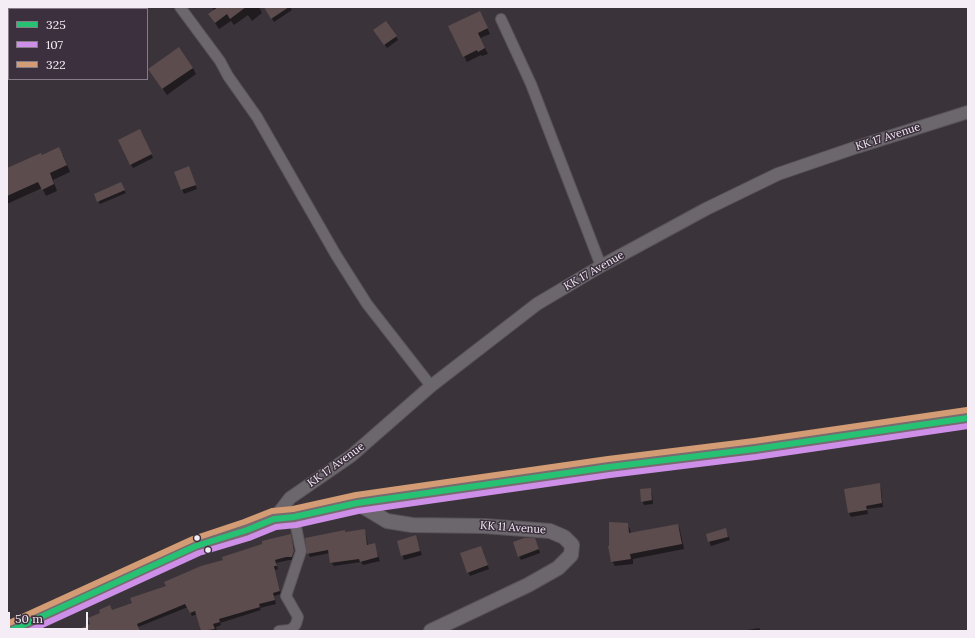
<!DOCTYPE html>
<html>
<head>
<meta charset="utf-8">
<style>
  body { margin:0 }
  #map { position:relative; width:975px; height:638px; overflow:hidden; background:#3a343a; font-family:Lora,serif }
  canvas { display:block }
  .frame { position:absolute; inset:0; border:8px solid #f5edf6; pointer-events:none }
  .legend { position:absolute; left:8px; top:8px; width:140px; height:72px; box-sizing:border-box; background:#3c303e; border:1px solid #867c88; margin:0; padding:5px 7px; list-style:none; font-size:12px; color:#f5edf6 }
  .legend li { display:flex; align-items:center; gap:8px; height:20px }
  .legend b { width:20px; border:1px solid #867c88 }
  .scale { position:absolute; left:8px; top:612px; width:80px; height:18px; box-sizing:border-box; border:2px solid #f5edf6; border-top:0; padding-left:5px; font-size:12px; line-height:14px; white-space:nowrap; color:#f5edf6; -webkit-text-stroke:3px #3c303e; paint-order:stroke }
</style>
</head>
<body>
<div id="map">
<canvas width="975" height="638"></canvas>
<div class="frame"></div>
<ul class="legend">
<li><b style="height:5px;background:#26c172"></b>325</li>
<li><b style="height:5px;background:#ce8fe9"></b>107</li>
<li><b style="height:5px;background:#d39c74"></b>322</li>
</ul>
<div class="scale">50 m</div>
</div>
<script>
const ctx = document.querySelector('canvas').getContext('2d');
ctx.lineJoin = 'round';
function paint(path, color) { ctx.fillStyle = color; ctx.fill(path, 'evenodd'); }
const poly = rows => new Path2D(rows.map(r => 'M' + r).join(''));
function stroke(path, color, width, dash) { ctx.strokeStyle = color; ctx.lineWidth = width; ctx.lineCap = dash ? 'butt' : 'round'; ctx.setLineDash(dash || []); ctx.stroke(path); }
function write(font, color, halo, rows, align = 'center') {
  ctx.font = font + ' Lora,serif'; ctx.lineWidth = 3; ctx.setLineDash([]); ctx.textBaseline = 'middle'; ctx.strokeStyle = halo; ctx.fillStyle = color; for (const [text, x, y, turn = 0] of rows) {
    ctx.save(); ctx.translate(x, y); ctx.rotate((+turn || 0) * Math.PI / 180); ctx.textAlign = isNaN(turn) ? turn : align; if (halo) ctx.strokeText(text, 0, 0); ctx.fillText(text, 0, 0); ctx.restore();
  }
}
paint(poly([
  [212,7,259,7,262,13,252,21,248,15,234,25,231,21,219,29,209,14,214,11],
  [265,7,290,7,292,10,274,22],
  [482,17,490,34,480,38,488,54,482,56,481,55,467,62,464,56],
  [377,34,396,36,398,40,387,48],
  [193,68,196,74,167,95,153,75],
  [142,134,153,158,133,168,131,165],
  [63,155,70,172,53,180,57,191,46,196,42,188,7,204,7,170,42,157],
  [190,171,197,189,184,194,175,173],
  [122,186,126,193,100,204,98,201],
  [879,484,881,488,883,507,867,509,868,514,851,517,849,513,846,490],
  [650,489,652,493,653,504,644,505,642,501],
  [627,524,630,529,631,534,678,525,680,530,684,549,633,559,633,564,615,566,612,561],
  [725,529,730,540,711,546,707,535],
  [364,531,366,534,368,546,374,544,380,561,363,565,361,562,334,566,331,562,330,553,310,557,308,553],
  [290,535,296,555,294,560,289,560,276,563,278,569,275,570,281,594,274,596,276,604,260,608,261,610,220,623,221,625,216,627,217,631,199,631,199,630,202,629,197,614,192,616,188,607,138,627,139,631,77,631,92,625,112,611,134,603,167,586,224,560],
  [415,537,422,555,404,560,398,542],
  [537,543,540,553,521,560,519,556],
  [483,551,489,569,470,576,468,572],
  [759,628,761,631,742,631]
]), '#0007');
paint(poly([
  [218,7,246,7,230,19,227,14,215,23,208,14],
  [264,7,289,7,271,19],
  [480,11,488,28,478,33,485,48,478,52,477,50,463,57,448,26],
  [386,21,397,36,384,45,373,30],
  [179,47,193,68,162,89,148,69],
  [140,129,152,154,130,165,118,140],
  [59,147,67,165,50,173,54,184,42,190,38,182,7,196,7,168,41,153,42,155],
  [189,166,196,185,181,190,174,172],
  [121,182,125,190,97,202,94,194],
  [880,483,882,503,866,506,867,510,848,513,844,489],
  [651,488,652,500,641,502,640,489],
  [609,522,628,523,629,533,678,524,682,544,630,554,631,559,611,562,608,546,609,546],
  [726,528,728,537,708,542,706,534],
  [365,529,367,545,375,543,378,557,360,562,359,559,330,563,328,550,307,554,305,538,345,530,345,532],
  [291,534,294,551,292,557,286,557,275,560,277,566,274,566,280,591,273,593,275,600,259,604,260,607,219,619,220,622,213,624,215,629,201,631,195,611,190,613,185,604,137,624,140,631,75,631,90,624,88,618,100,613,99,610,110,605,112,610,132,603,130,598,166,586,164,582,201,566,223,560,222,557,262,544,262,541],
  [416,535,420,551,401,556,397,541],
  [524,538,535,538,539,549,518,557,513,542],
  [481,546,488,565,467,573,460,553]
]), '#5c4c4d');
const minor = poly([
  [180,7,220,61,228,76,257,117,336,255,367,304,431,386],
  [501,19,531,84,601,266],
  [279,631,289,630,293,628,296,624,298,617,286,596,301,551,294,517]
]);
const tertiary = poly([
  [274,519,290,498,351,456,431,386,537,304,601,266,706,209,778,174,857,147,968,112]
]);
const secondary = poly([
  [357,503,387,521,412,525,484,526,550,531,564,537,572,545,571,555,558,568,528,585,431,631]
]);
const trunk = poly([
  [10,631,196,546,247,530,274,519,294,517,357,503,609,467,755,449,968,418]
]);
stroke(minor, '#585358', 12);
stroke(tertiary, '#585358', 14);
stroke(secondary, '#585358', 16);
stroke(trunk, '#585358', 18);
stroke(minor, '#6b676c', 10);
stroke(tertiary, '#6b676c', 12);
stroke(secondary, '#6b676c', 14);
stroke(trunk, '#786a70', 16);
stroke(poly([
  [10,631,196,546,247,530,274,519,294,517,357,503,609,467,755,449,968,418]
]), '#26c172', 6);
stroke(poly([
  [29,631,199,553,249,538,276,527,296,525,358,511,610,475,756,457,968,426]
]), '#ce8fe9', 6);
stroke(poly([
  [7,624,193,539,244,522,272,511,293,509,356,495,608,459,754,441,967,410]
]), '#d39c74', 6);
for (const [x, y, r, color] of [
  [197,538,3.5,"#f5edf6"],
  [208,550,3.5,"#f5edf6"]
]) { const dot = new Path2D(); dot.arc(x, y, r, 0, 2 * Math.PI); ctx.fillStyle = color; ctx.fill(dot); stroke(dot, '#3c303e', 1.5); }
write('11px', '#f5edf6', '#3c303e', [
  ["KK 17 Avenue",888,137,-18],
  ["KK 17 Avenue",594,271,-30],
  ["KK 17 Avenue",336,465,-36],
  ["KK 11 Avenue",513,528,4]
]);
</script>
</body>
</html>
